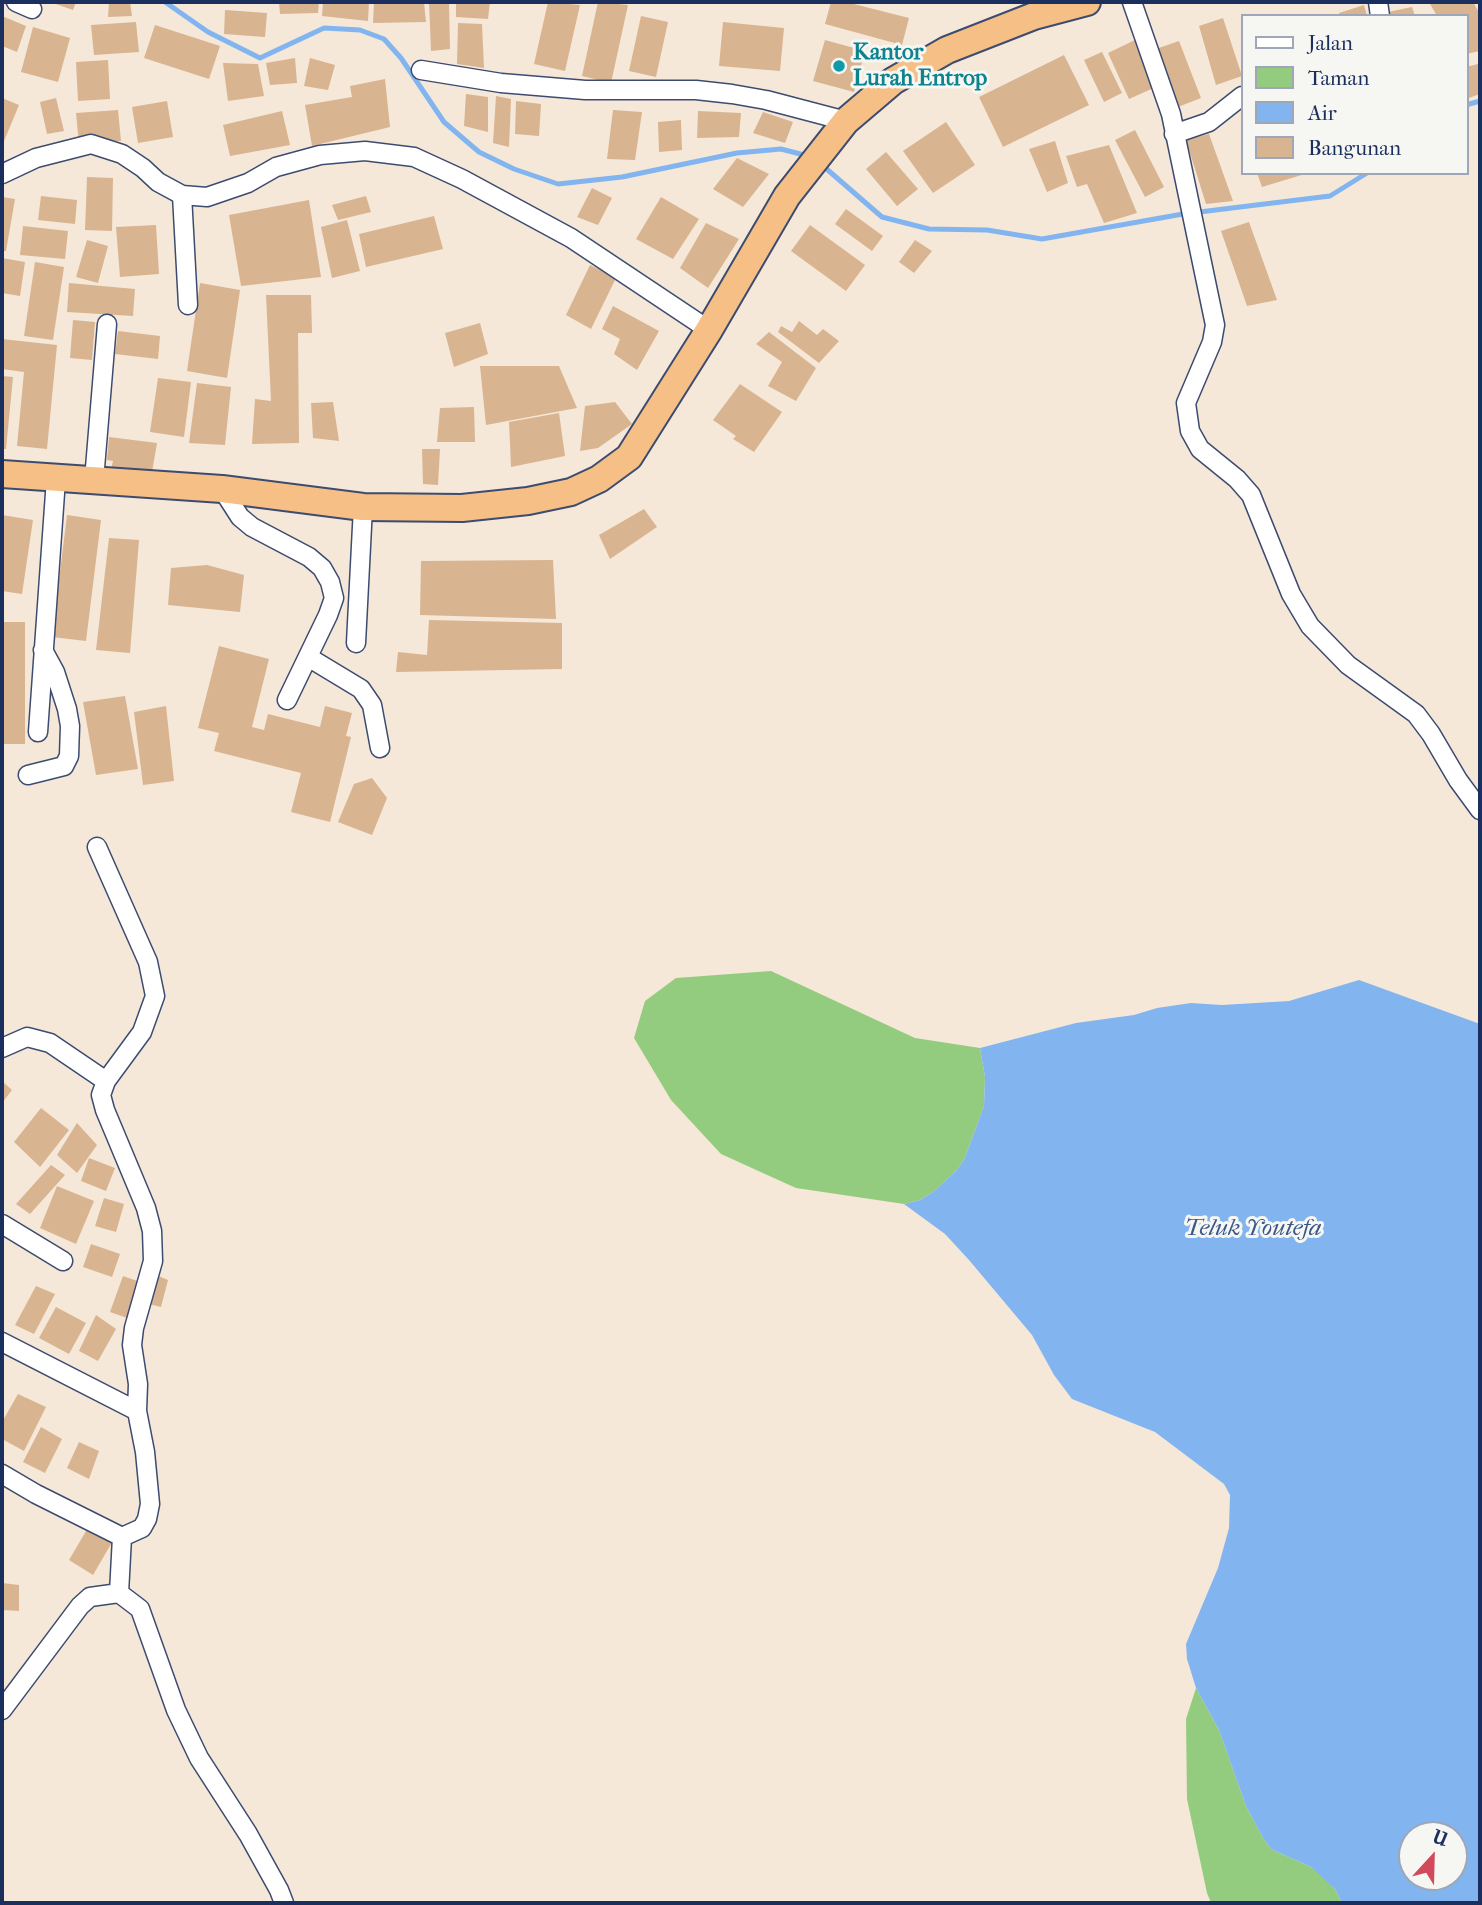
<!DOCTYPE html>
<html>
<head>
<meta charset="utf-8">
<style>
  body { margin:0 }
  #map { position:relative; width:1482px; height:1905px; overflow:hidden; background:#f5e8d8; font-family:"IM FELL French Canon",serif }
  canvas { display:block }
  .frame { position:absolute; inset:0; border:4px solid #1b2f5e; pointer-events:none }
  .legend { position:absolute; left:1241px; top:14px; width:228px; height:161px; box-sizing:border-box; background:#f6f6f2; border:2px solid #9ea6b7; margin:0; padding:9px 12px; list-style:none; font-size:21px; color:#1b2f5e }
  .legend li { display:flex; align-items:center; gap:14px; height:35px }
  .legend b { width:35px; border:2px solid #9ea6b7 }
  .north { position:absolute; left:1398px; top:1821px; width:70px; height:70px; box-sizing:border-box; background:#f6f6f2; border:2px solid #9ea6b7; border-radius:50%; rotate:22deg; font-size:19px; font-weight:700; line-height:28px; text-align:center; color:#1b2f5e }
  .north::after { content:''; display:block; margin:auto; width:24px; height:32px; background:#d1495b; clip-path:polygon(50% 0,100% 100%,50% 72%,0 100%) }
</style>
</head>
<body>
<div id="map">
<canvas width="1482" height="1905"></canvas>
<div class="frame"></div>
<ul class="legend">
<li><b style="height:9px;background:#fff"></b>Jalan</li>
<li><b style="height:19px;background:#94cc7f"></b>Taman</li>
<li><b style="height:19px;background:#82b5ef"></b>Air</li>
<li><b style="height:19px;background:#d9b491"></b>Bangunan</li>
</ul>
<div class="north">U</div>
</div>
<script>
const ctx = document.querySelector('canvas').getContext('2d');
ctx.lineJoin = 'round';
function paint(path, color) { ctx.fillStyle = color; ctx.fill(path, 'evenodd'); }
const poly = rows => new Path2D(rows.map(r => 'M' + r).join(''));
function stroke(path, color, width, dash) { ctx.strokeStyle = color; ctx.lineWidth = width; ctx.lineCap = dash ? 'butt' : 'round'; ctx.setLineDash(dash || []); ctx.stroke(path); }
function write(font, color, halo, rows, align = 'center') {
  ctx.font = font + ' "IM FELL French Canon",serif'; ctx.lineWidth = 6; ctx.setLineDash([]); ctx.textBaseline = 'middle'; ctx.strokeStyle = halo; ctx.fillStyle = color; for (const [text, x, y, turn = 0] of rows) {
    ctx.save(); ctx.translate(x, y); ctx.rotate((+turn || 0) * Math.PI / 180); ctx.textAlign = isNaN(turn) ? turn : align; if (halo) ctx.strokeText(text, 0, 0); ctx.fillText(text, 0, 0); ctx.restore();
  }
}
paint(poly([
  [771,971,915,1038,980,1048,985,1077,984,1106,964,1160,955,1172,933,1192,920,1200,904,1204,796,1188,721,1154,671,1100,634,1038,645,1001,676,978],
  [1196,1688,1219,1730,1246,1806,1263,1838,1271,1849,1311,1867,1325,1878,1335,1889,1342,1903,1211,1903,1207,1893,1187,1799,1186,1719]
]), '#94cc7f');
paint(poly([
  [1359,980,1480,1024,1480,1903,1342,1903,1335,1889,1311,1867,1271,1849,1263,1838,1246,1806,1219,1730,1196,1688,1187,1659,1186,1644,1218,1568,1229,1528,1230,1495,1224,1484,1155,1432,1072,1399,1054,1375,1032,1335,969,1260,945,1234,904,1204,920,1200,933,1192,955,1172,964,1160,984,1106,985,1077,980,1048,1076,1023,1134,1015,1157,1008,1191,1003,1222,1005,1289,1001],
  [1412,1835,1454,1835,1454,1877,1412,1877]
]), '#82b5ef');
stroke(poly([
  [165,2,208,32,260,58,324,28,360,30,384,39,401,58,444,122,479,152,514,169,558,184,622,177,737,153,781,149,808,156],
  [1466,105,1480,101],
  [822,165,882,217,929,229,987,230,1042,239,1183,214,1330,196,1367,173]
]), '#82b5ef', 5);
paint(poly([
  [50,2,76,2,73,10],
  [109,2,130,2,132,16,108,17],
  [279,2,319,2,318,13,280,14],
  [323,2,369,2,368,21,322,16],
  [374,2,424,2,426,22,373,23],
  [429,2,449,2,450,49,431,51],
  [456,2,490,2,488,19,456,17],
  [548,2,580,5,565,71,534,64],
  [598,2,628,5,611,83,582,76],
  [831,2,846,2,909,18,902,45,825,24],
  [1429,2,1473,2,1480,14,1480,51,1466,54,1466,16,1437,16],
  [1364,5,1367,16,1340,16,1339,13],
  [1412,7,1415,16,1389,16,1388,12],
  [225,10,267,13,265,37,224,34],
  [2,16,26,26,17,52,2,46],
  [641,16,668,22,656,77,629,71],
  [1223,18,1242,76,1216,85,1199,26],
  [136,22,139,52,94,55,91,25],
  [723,22,784,28,780,71,719,66],
  [458,23,482,24,484,68,457,64],
  [155,25,220,46,209,79,144,58],
  [33,27,70,38,58,82,21,72],
  [1137,39,1158,86,1129,99,1108,53],
  [825,40,865,51,854,92,813,81],
  [1179,41,1201,98,1178,107,1156,49],
  [1102,52,1122,93,1104,102,1084,60],
  [1064,55,1089,105,1003,147,979,97],
  [295,58,297,83,270,85,266,63],
  [310,58,335,65,328,90,304,86],
  [108,60,110,99,78,101,76,62],
  [223,63,258,64,264,96,228,101],
  [1478,64,1480,70,1480,94,1466,99,1466,67],
  [385,79,390,127,312,146,305,105,352,97,350,86],
  [466,94,488,97,488,132,464,126],
  [496,96,511,99,509,147,493,143],
  [2,98,19,105,2,146],
  [56,98,64,131,47,134,40,102],
  [167,101,173,137,138,143,132,107],
  [516,101,541,104,539,136,515,134],
  [118,110,121,141,79,144,76,113],
  [613,110,642,112,635,160,607,159],
  [282,111,290,145,230,156,223,125],
  [698,111,741,113,739,137,697,138],
  [763,112,793,122,785,143,753,133],
  [681,120,682,150,659,152,658,122],
  [946,122,975,165,933,193,903,151],
  [1135,130,1164,187,1145,197,1115,140],
  [1209,134,1233,201,1206,204,1186,140],
  [1055,141,1068,183,1047,192,1029,149],
  [1109,145,1137,213,1104,223,1087,184,1077,187,1066,156],
  [886,152,918,189,897,206,866,169],
  [737,158,769,174,743,207,713,189],
  [1257,173,1305,173,1305,174,1262,187],
  [87,177,113,178,112,231,85,230],
  [592,188,612,198,598,225,577,217],
  [41,196,77,200,75,224,38,220],
  [366,196,371,212,338,220,332,205],
  [2,197,15,199,6,251,2,251],
  [661,197,699,219,673,259,636,239],
  [309,200,321,277,241,286,229,215],
  [846,209,883,236,872,251,835,224],
  [434,216,443,249,366,267,359,234],
  [347,220,360,271,332,278,321,227],
  [1249,222,1277,300,1247,306,1221,231],
  [706,223,739,239,708,288,680,268],
  [156,225,159,274,120,277,116,227],
  [810,225,865,265,846,291,791,251],
  [23,226,68,231,65,259,20,255],
  [87,240,108,246,98,283,76,277],
  [915,240,932,251,914,273,899,262],
  [2,258,25,262,20,296,2,293],
  [35,262,64,267,53,340,24,336],
  [590,265,616,278,591,329,566,315],
  [69,283,135,289,133,316,67,312],
  [200,283,240,290,227,378,187,371],
  [266,295,311,295,312,333,298,333,299,443,252,444,255,399,271,401],
  [613,306,659,331,637,370,614,354,620,339,602,329],
  [73,320,95,322,92,360,70,358],
  [799,321,817,335,823,329,839,341,819,363,778,332,781,326,792,332],
  [480,323,488,354,454,367,445,333],
  [118,331,160,336,158,359,115,354],
  [769,332,816,368,796,401,768,386,782,362,756,344],
  [2,339,57,345,47,449,17,446,24,372,2,369],
  [480,366,559,366,577,408,486,425],
  [2,376,13,377,6,449,2,449],
  [158,378,191,382,184,437,150,432],
  [197,383,231,387,225,445,189,443],
  [740,384,782,412,754,452,733,439,736,436,713,420],
  [333,402,339,441,313,438,311,403],
  [615,402,632,424,598,448,580,451,585,406],
  [474,407,475,442,437,442,440,408],
  [559,413,565,456,511,467,509,422],
  [109,437,157,443,152,472,111,469,113,461,107,460],
  [422,449,440,449,438,485,423,484],
  [644,509,657,527,610,559,599,535],
  [2,515,33,520,22,594,2,591],
  [67,515,101,520,86,641,52,637],
  [109,538,139,540,130,653,96,650],
  [553,560,556,619,420,615,421,561],
  [207,565,244,575,240,612,168,605,171,568],
  [429,620,562,623,562,669,396,672,398,652,427,655],
  [2,622,25,622,25,744,2,744],
  [219,646,269,659,252,727,264,730,268,714,320,727,325,706,352,713,346,736,351,737,330,822,291,812,301,773,214,751,219,733,198,728],
  [125,696,138,769,96,775,83,702],
  [166,706,174,781,143,785,134,712],
  [372,778,387,798,372,835,338,822,354,784],
  [2,1081,12,1090,2,1103],
  [41,1108,69,1130,40,1167,14,1142],
  [77,1123,97,1145,77,1173,57,1155],
  [89,1158,115,1168,106,1191,81,1181],
  [51,1165,65,1175,30,1214,16,1204],
  [57,1186,94,1201,76,1244,40,1228],
  [104,1198,124,1204,116,1232,95,1226],
  [91,1244,120,1254,112,1277,83,1267],
  [156,1275,168,1280,161,1307,149,1304],
  [123,1276,143,1283,130,1319,110,1312],
  [36,1286,55,1294,34,1334,15,1325],
  [56,1307,86,1323,69,1354,39,1338],
  [96,1315,116,1329,98,1361,79,1351],
  [18,1394,46,1407,24,1451,2,1439,2,1422],
  [41,1427,62,1439,45,1473,23,1462],
  [79,1442,99,1451,89,1479,67,1468],
  [89,1526,114,1539,93,1575,69,1560],
  [2,1583,19,1585,19,1611,2,1610]
]), '#d9b491');
const minor = poly([
  [16,2,32,9],
  [1132,2,1171,114,1215,325,1212,342,1186,403,1190,431,1200,449,1237,479,1251,495,1291,594,1310,626,1348,665,1416,714,1431,734,1458,780,1480,810],
  [1378,2,1380,16],
  [421,70,501,83,585,90,696,90,732,94,766,100,846,121],
  [1174,134,1209,122,1242,96],
  [2,174,36,158,91,144,122,154,143,168,158,182,182,195,207,197,248,183,276,167,320,155,365,151,414,157,462,179,571,238,709,330],
  [182,195,188,305],
  [94,480,107,324],
  [222,489,240,517,252,527,309,557,322,568,330,582,334,598,328,615,287,700],
  [356,643,363,507],
  [308,657,361,689,372,705,380,748],
  [38,732,56,479],
  [28,775,64,766,69,756,70,726,67,709,55,672,43,650],
  [97,847,148,962,155,996,142,1032,106,1081,101,1095,105,1110,146,1208,152,1231,153,1261,134,1328,132,1345,138,1384,137,1411,145,1452,150,1504,147,1519,142,1528,122,1537,119,1593],
  [2,1048,27,1037,50,1043,106,1081],
  [2,1224,63,1261],
  [2,1342,137,1411],
  [2,1474,36,1494,122,1537],
  [2,1710,80,1606,90,1597,119,1593,140,1609,176,1710,199,1758,248,1834,279,1890,284,1903]
]);
const highway = poly([
  [2,474,222,489,363,507,462,508,528,501,571,492,599,479,629,457,709,330,787,196,846,121,893,81,947,50,1034,16,1087,2]
]);
stroke(minor, '#3c4b70', 21);
stroke(highway, '#3c4b70', 30);
stroke(minor, '#fff', 18);
stroke(highway, '#f5bf86', 26);
for (const [x, y, r, color] of [
  [839,66,7,"#0f9aa8"]
]) { const dot = new Path2D(); dot.arc(x, y, r, 0, 2 * Math.PI); ctx.fillStyle = color; ctx.fill(dot); stroke(dot, '#f6f6f2', 2.5); }
write('bold 23px', '#0d838f', '#f6f6f2', [
  ["Kantor",853,53],
  ["Lurah Entrop",853,79]
], 'left');
write('italic 24px', '#3a578a', '#f6f6f2', [
  ["Teluk Youtefa",1253,1229]
]);
</script>
</body>
</html>
